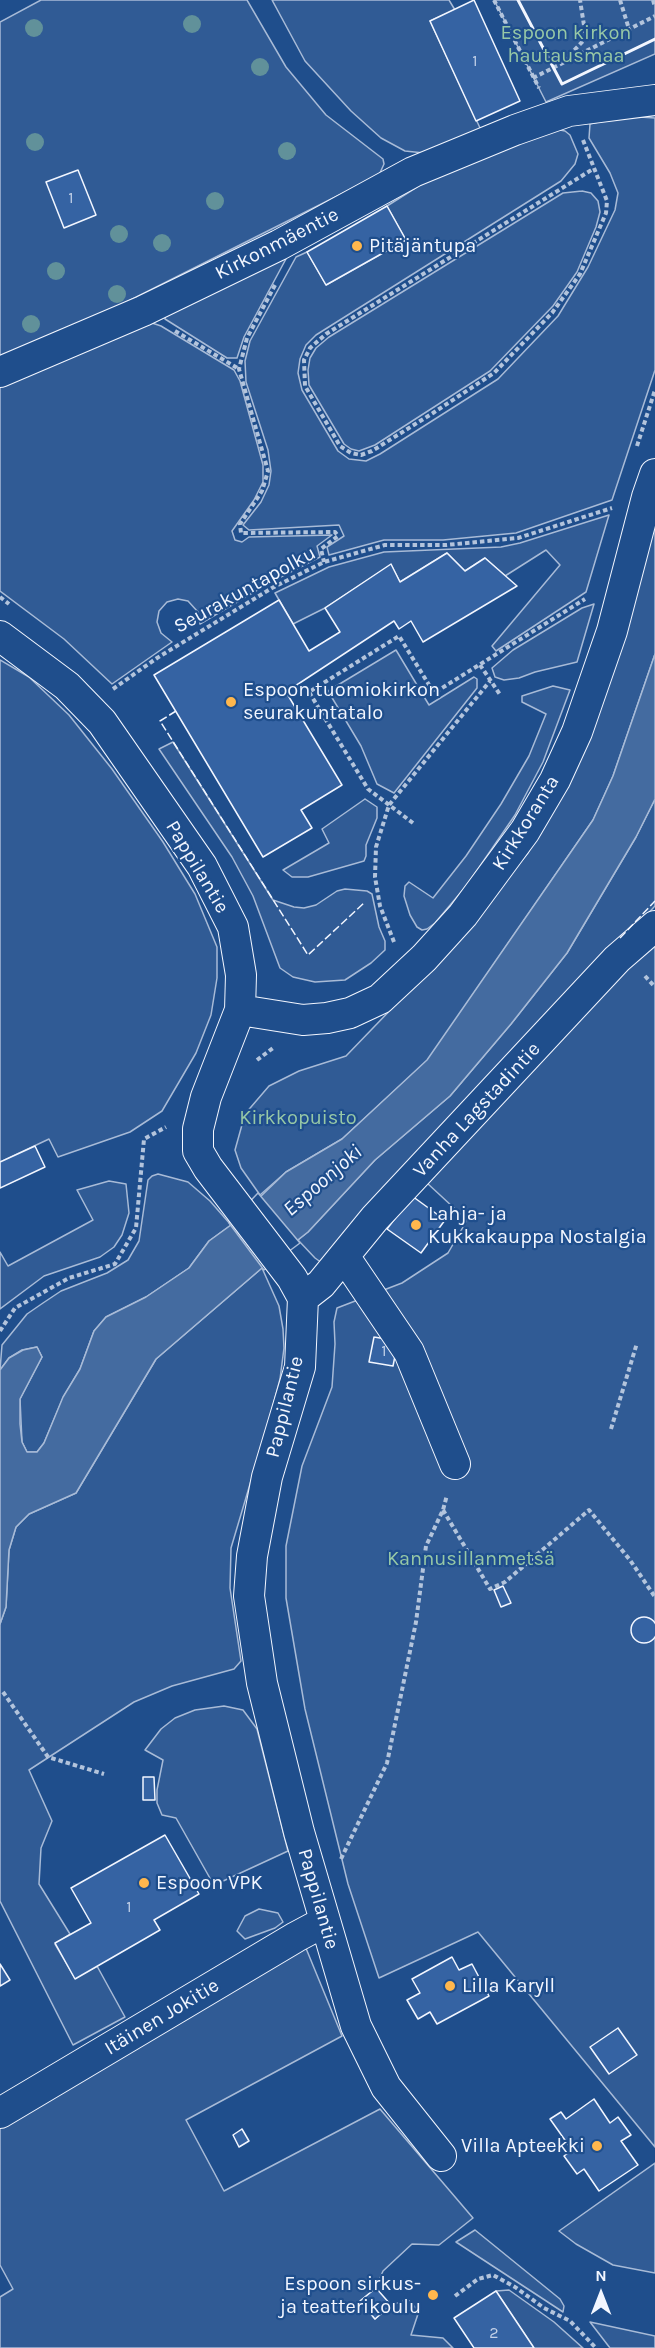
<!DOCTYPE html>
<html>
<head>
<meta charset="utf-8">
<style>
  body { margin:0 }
  #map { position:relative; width:655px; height:2348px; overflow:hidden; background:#1f4e8c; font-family:Karla,sans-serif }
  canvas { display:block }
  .north { position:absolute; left:571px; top:2264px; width:60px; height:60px; -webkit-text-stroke:4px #1f4e8c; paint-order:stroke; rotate:0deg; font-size:16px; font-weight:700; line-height:24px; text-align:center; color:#f2f6ff }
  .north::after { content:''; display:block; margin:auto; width:21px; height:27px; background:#f2f6ff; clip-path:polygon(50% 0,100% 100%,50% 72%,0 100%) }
</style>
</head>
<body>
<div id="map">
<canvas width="655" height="2348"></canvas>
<div class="north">N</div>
</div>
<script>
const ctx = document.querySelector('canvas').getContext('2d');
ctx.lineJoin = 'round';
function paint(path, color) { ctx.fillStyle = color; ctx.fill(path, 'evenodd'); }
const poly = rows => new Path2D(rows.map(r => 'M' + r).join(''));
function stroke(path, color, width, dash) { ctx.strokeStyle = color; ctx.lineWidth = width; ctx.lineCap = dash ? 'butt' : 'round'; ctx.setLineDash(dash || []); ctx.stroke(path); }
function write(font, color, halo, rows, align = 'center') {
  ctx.font = font + ' Karla,sans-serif'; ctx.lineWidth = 4.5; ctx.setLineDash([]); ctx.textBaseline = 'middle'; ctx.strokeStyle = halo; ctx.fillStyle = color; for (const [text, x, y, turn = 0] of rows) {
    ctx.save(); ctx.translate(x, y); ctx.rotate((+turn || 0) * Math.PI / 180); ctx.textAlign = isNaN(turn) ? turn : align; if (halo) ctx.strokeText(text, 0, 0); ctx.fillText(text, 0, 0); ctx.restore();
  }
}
const green = poly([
  [41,0,247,0,286,67,326,115,383,159,384,164,379,175,45,343,0,360,0,22,41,0],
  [272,0,449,0,455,10,430,21,481,130,424,153,405,151,381,138,351,111,305,61,272,0],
  [494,0,655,0,655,54,546,102,494,0],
  [625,116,655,118,655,370,612,500,516,533,443,540,384,540,329,555,327,547,344,536,339,525,249,530,243,525,261,502,269,485,271,471,268,450,246,382,245,361,250,341,296,257,307,252,326,285,406,240,387,206,425,182,555,129,565,131,570,135,578,154,575,164,561,181,316,335,306,345,300,359,298,373,302,390,338,451,349,459,366,461,380,454,498,379,558,316,588,267,615,210,618,193,610,173,589,138,590,124,625,116],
  [582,191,591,193,598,201,600,212,596,227,577,272,553,306,490,371,375,445,359,451,351,449,344,444,309,385,308,370,310,358,316,348,329,337,563,193,582,191],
  [287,257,244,337,237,358,227,358,165,319,165,315,287,257],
  [149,322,161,326,234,370,240,381,263,465,263,482,254,500,232,531,235,540,242,542,249,537,332,535,317,546,320,557,271,582,200,624,198,612,188,601,178,599,167,602,159,611,157,622,161,633,172,642,112,684,64,639,0,591,0,384,149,322],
  [655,512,655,654,613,776,593,820,428,1060,342,1139,286,1172,260,1195,241,1168,235,1150,245,1114,269,1086,299,1071,346,1056,426,973,528,853,574,764,655,512],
  [609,515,586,592,496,651,492,646,560,565,546,550,505,576,485,558,465,571,447,553,400,582,391,565,325,608,293,624,275,593,329,567,384,552,501,547,520,543,609,515],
  [594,604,577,662,535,672,519,678,504,680,495,677,492,668,513,650,582,608,594,604],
  [396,650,429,705,474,677,477,679,477,688,394,793,377,784,361,746,328,691,396,650],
  [0,660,29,677,69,715,112,769,163,842,195,894,217,947,217,978,211,1015,196,1053,162,1111,130,1132,58,1157,49,1139,0,1162,0,660],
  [553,686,570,690,543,762,515,815,467,885,435,923,427,929,422,930,417,927,410,915,404,896,405,886,409,882,433,898,466,856,501,804,529,756,546,714,522,702,522,696,553,686],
  [173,742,273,900,294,907,304,908,316,905,337,891,345,889,367,891,372,894,379,927,385,941,385,950,371,963,345,980,315,982,293,977,280,968,253,896,232,857,159,749,173,742],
  [365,799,377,807,377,818,366,845,366,856,364,861,308,877,292,877,283,870,329,843,322,829,365,799],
  [655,799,655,906,322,1263,315,1258,298,1240,308,1232,375,1160,450,1096,511,1024,567,953,636,837,655,799],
  [655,939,655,2147,478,1932,379,1978,348,1884,305,1709,286,1598,286,1546,302,1466,332,1387,335,1344,334,1322,337,1308,402,1283,448,1253,467,1220,427,1183,655,939],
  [158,1174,188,1182,210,1201,231,1225,209,1241,189,1268,146,1297,106,1317,94,1331,80,1369,63,1398,44,1443,37,1452,27,1452,22,1442,20,1399,42,1357,37,1347,22,1350,9,1358,0,1370,2,1345,27,1314,43,1303,61,1291,107,1273,128,1260,139,1241,148,1180,152,1176,158,1174],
  [109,1181,126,1184,129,1213,122,1235,114,1247,100,1257,44,1276,0,1309,0,1252,8,1266,93,1220,77,1190,109,1181],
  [262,1268,279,1306,283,1329,284,1348,280,1379,270,1417,231,1548,230,1588,241,1661,234,1669,172,1686,134,1702,29,1770,52,1821,41,1848,39,1884,70,1934,55,1944,75,1978,97,1966,125,2017,73,2045,0,1901,0,1624,6,1607,9,1550,16,1527,29,1514,76,1493,156,1359,262,1268],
  [224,1706,243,1710,257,1729,288,1851,221,1882,211,1880,176,1818,162,1815,157,1803,157,1790,163,1760,145,1750,161,1729,175,1718,195,1710,224,1706],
  [259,1909,278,1913,283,1922,275,1928,245,1939,237,1931,245,1916,259,1909],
  [303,1941,342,2036,186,2120,224,2191,380,2109,473,2218,439,2245,412,2244,383,2271,376,2288,360,2301,375,2319,391,2305,408,2300,419,2311,411,2335,443,2338,453,2348,0,2348,0,2297,13,2289,0,2265,0,2126,303,1941],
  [655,2163,655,2273,613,2265,576,2244,559,2231,655,2163],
  [475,2230,560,2299,564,2306,563,2312,456,2242,475,2230],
  [509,2290,554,2322,583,2348,534,2348,496,2291,509,2290],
  [590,2322,655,2336,655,2348,610,2348,590,2322]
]);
paint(green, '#305b95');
stroke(green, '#a8bbd7', 1.5);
const water = poly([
  [655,654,655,799,636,837,567,953,511,1024,450,1096,375,1160,308,1232,262,1268,156,1359,76,1493,29,1514,16,1527,9,1550,6,1607,0,1624,0,1370,9,1358,23,1350,37,1347,42,1357,20,1399,20,1424,22,1442,27,1452,37,1452,44,1443,63,1397,80,1369,94,1331,106,1317,146,1297,189,1268,209,1241,231,1225,286,1172,342,1139,427,1060,593,820,613,776,655,654]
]);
paint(water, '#446ba0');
stroke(water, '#a8bbd7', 1.5);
const pier = poly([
  [258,1193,300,1243,264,1270,229,1223,258,1193]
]);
paint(pier, '#1f4e8c');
stroke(pier, '#a8bbd7', 1.5);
const building = poly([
  [474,0,520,101,476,121,430,21,474,0],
  [78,170,96,215,64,228,46,182,78,170],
  [387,206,406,240,326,285,307,252,387,206],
  [447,553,465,571,485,558,517,586,423,642,411,621,399,629,394,621,286,692,342,785,301,810,312,828,263,857,154,675,279,600,309,651,340,632,325,608,391,564,400,582,447,553],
  [35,1146,45,1167,0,1188,0,1162,35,1146],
  [412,1196,445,1220,421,1253,387,1229,412,1196],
  [374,1337,398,1341,393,1366,369,1362,374,1337],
  [503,1586,511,1603,501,1607,494,1590,503,1586],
  '631 1630a13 13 0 1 1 26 0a13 13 0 1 1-26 0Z',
  [143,1777,154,1777,155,1800,143,1800,143,1777],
  [165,1835,199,1894,154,1920,160,1930,75,1979,55,1943,91,1923,71,1888,165,1835],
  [452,1957,459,1970,472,1964,489,1996,437,2024,430,2012,418,2019,407,2000,420,1993,412,1979,452,1957],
  [0,1964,10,1980,0,1986,0,1964],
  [618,2028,637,2055,609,2074,590,2047,618,2028],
  [594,2099,610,2123,618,2117,631,2135,621,2141,638,2165,599,2191,584,2169,577,2174,564,2156,572,2150,550,2119,561,2112,566,2119,594,2099],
  [242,2129,249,2141,239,2147,233,2135,242,2129],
  [376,2288,391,2305,375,2319,360,2301,376,2288],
  [496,2291,534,2348,474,2348,454,2318,496,2291]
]);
paint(building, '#3563a3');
stroke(building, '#f2f6ff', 1.5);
const street = poly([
  [0,372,143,311,279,245,413,172,515,130,569,111,655,100],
  [0,636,67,686,102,722,202,866,233,927,241,975,240,1010,206,1097,198,1129,198,1151,208,1168,292,1278,303,1298,300,1367,267,1477,252,1556,249,1596,262,1683,299,1832,356,2026,386,2087,441,2156],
  [240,1010,303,1020,327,1018,350,1013,380,999,424,958,463,915,525,831,555,780,577,732,612,631,647,497,655,474],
  [344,1256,409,1352,455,1464],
  [303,1298,321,1284,375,1218,617,959,655,926],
  [0,2113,296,1937,324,1922]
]);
stroke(street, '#f2f6ff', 32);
stroke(poly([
  [494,0,539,88],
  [620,0,629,29],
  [653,0,655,7],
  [564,61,586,38,580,0],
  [533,78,655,16],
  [583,140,607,201,606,213,580,274,552,313,494,373,433,413,372,451,361,455,351,453,340,446,305,386,304,360,310,348,326,334,593,169],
  [275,285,247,338,239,369,268,471,262,491,240,524,241,533,335,532,338,536,321,549,324,562],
  [175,331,239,369],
  [637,446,655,390],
  [0,597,9,604],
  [480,665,501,696],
  [113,689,157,658,272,588,324,562,385,545,446,545,518,538,612,508],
  [413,823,368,789,309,692,399,636,434,693,585,599],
  [394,942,380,906,375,877,376,847,389,805,490,681],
  [645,976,655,987],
  [257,1060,273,1048],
  [0,1331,15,1308,69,1278,115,1264,136,1228,144,1139,166,1127],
  [611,1429,637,1343],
  [443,1510,490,1589,505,1582,589,1510,630,1560,655,1597],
  [3,1692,48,1757,104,1774],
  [341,1859,387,1763,416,1622,426,1546,443,1510,447,1495],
  [455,2296,478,2279,493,2275,515,2287,544,2308,570,2321,596,2348]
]), '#b3c4dc', 4, [4.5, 3]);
stroke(street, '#1f4e8c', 30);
stroke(poly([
  [176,711,160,721,308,955,365,902],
  [620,938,655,901]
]), '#f2f6ff', 1.5, [8, 3]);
stroke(poly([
  [518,0,562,84,655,39]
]), '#f2f6ff', 3);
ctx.fillStyle = '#61919a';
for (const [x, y] of [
  [192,24],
  [34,28],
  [260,67],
  [35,142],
  [287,151],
  [215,201],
  [119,234],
  [162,243],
  [56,271],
  [117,294],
  [31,324]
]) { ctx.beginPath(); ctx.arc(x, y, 9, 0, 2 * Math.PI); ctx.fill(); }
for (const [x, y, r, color] of [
  [357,246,6,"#ffb74d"],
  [231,702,6,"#ffb74d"],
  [416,1225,6,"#ffb74d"],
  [144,1883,6,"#ffb74d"],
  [450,1986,6,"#ffb74d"],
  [597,2146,6,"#ffb74d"],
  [433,2295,6,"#ffb74d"]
]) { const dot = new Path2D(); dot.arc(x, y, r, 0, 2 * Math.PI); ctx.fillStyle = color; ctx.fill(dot); stroke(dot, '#1f4e8c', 2); }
write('16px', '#c3d1e8', null, [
  ["1",475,61],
  ["1",71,198],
  ["1",384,1351],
  ["1",129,1907],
  ["2",494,2333]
]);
write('20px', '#97c8a6', '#1f4e8c', [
  ["Espoon kirkon",566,33],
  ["hautausmaa",566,56],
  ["Kirkkopuisto",298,1118],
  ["Kannusillanmetsä",471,1559]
]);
write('20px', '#f2f6ff', '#1f4e8c', [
  ["Kirkonmäentie",277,244,-27],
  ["Seurakuntapolku",245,590,-29],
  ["Kirkkoranta",526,823,-58],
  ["Pappilantie",197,867,59],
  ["Vanha Lagstadintie",477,1110,-47],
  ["Pappilantie",285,1407,-76],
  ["Pappilantie",318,1899,74],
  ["Itäinen Jokitie",162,2017,-31]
]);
write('20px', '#f2f6ff', '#1f4e8c', [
  ["Pitäjäntupa",369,246],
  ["Espoon tuomiokirkon",243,690],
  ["seurakuntatalo",243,713],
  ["Lahja- ja",428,1214],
  ["Kukkakauppa Nostalgia",428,1237],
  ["Espoon VPK",156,1883],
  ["Lilla Karyll",462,1986],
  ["Villa Apteekki",585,2146,"right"],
  ["Espoon sirkus-",421,2284,"right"],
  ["ja teatterikoulu",421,2307,"right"]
], 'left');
write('italic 21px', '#f2f6ff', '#1f4e8c', [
  ["Espoonjoki",323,1181,-41]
]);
</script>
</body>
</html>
